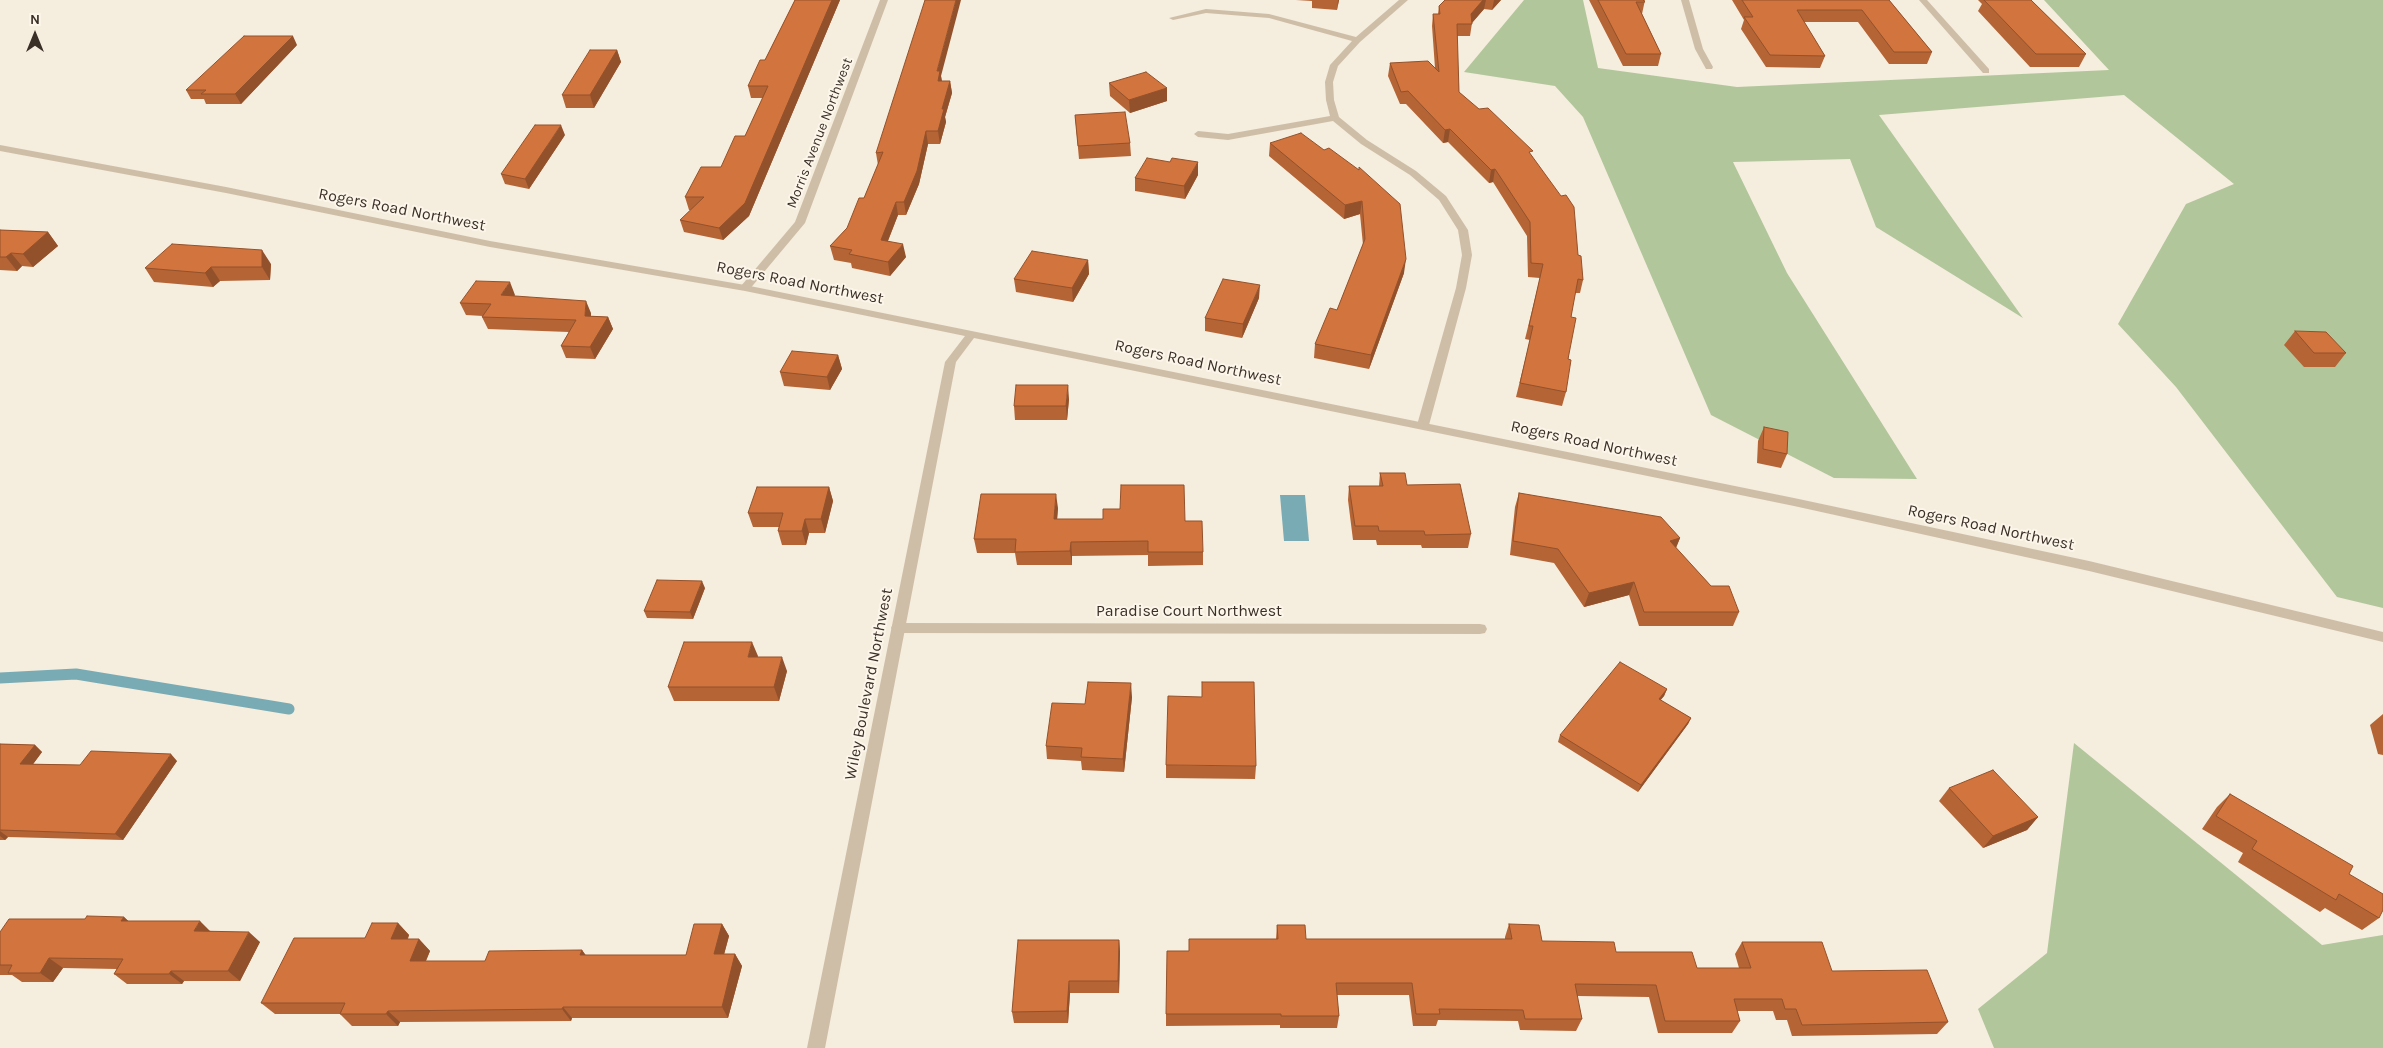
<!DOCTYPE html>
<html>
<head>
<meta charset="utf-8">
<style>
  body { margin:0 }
  #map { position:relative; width:2383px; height:1048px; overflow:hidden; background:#f5eddd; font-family:Karla,sans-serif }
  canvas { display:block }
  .north { position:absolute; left:10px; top:10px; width:50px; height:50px; -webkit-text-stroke:4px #fcf6ea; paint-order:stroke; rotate:0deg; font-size:14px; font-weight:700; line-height:20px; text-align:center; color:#3b3028 }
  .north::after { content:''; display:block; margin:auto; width:18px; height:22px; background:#3b3028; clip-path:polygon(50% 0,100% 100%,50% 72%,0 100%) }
</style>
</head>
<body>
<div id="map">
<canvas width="2383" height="1048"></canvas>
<div class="north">N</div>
</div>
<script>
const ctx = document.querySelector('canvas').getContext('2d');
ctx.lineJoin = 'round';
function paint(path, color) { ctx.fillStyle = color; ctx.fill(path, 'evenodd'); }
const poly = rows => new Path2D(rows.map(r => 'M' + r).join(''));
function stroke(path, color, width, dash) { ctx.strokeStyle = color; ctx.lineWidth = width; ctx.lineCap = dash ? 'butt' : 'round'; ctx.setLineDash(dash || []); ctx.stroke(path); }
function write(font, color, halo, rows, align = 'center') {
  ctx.font = font + ' Karla,sans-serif'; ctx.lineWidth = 4; ctx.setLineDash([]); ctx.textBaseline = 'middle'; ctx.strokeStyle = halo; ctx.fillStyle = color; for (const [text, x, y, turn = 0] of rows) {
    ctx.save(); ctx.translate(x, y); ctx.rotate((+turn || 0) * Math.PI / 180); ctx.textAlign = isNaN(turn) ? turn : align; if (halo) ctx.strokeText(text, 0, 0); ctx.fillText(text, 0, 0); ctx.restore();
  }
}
paint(poly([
  [1524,0,1583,0,1598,68,1737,87,2109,70,2044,0,2383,0,2383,608,2337,597,2176,387,2118,324,2186,204,2234,184,2124,95,1879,115,2023,318,1876,227,1850,159,1733,162,1787,273,1917,479,1834,478,1711,415,1583,117,1555,86,1464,72],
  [2074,743,2322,945,2383,935,2383,1048,1994,1048,1978,1009,2047,953]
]), '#b2c69b');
paint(poly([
  [1280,495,1305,495,1309,541,1284,541]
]), '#79abb5');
stroke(poly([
  [0,678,76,674,289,709]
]), '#79abb5', 11);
paint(poly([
  [880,0,888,0,805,223,749,290,741,290,741,286,795,222,880,0],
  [1399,0,1408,0,1360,42,1338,66,1333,82,1334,100,1339,117,1367,140,1416,171,1446,196,1468,230,1472,255,1466,288,1429,425,1423,429,1417,425,1456,288,1462,255,1458,230,1439,200,1410,175,1361,144,1333,121,1228,140,1198,137,1194,134,1198,131,1228,134,1330,116,1326,100,1325,82,1330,65,1352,41,1269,18,1206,13,1173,20,1169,18,1206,9,1269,14,1356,37,1399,0],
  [1681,0,1689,0,1703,49,1713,67,1712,69,1706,69,1695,49,1681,0],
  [1919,0,1927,0,1989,69,1989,73,1983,73,1919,0],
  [898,623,1480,624,1485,625,1487,629,1485,633,1480,634,898,633,893,632,891,628,893,624,898,623]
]), '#cfbea7');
paint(poly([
  [0,145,226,187,490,241,745,285,1794,498,2089,561,2383,632,2383,642,2089,571,1794,506,974,338,956,362,825,1048,807,1048,945,362,965,336,745,291,490,247,226,193,0,151,0,145]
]), '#cfbea7');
paint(poly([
  [795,0,840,0,749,216,723,240,684,232,680,220,691,210,689,210,685,197,721,167,745,136,763,98,751,98,748,86,765,60],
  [1296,0,1339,0,1337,10,1312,8,1312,1],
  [1445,0,1501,0,1492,10,1484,9,1472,23,1470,36,1457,36,1459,92,1532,156,1578,255,1583,280,1580,293,1575,293,1571,317,1566,392,1562,406,1516,397,1530,340,1525,339,1540,278,1528,277,1527,236,1493,182,1489,183,1448,142,1443,143,1406,104,1400,104,1388,76,1390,63,1435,68,1432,26,1433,14,1438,14,1439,6],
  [1589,0,1645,0,1642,14,1661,54,1658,66,1623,66],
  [1732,0,1889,0,1932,52,1927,64,1889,64,1858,22,1804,22,1825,56,1820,68,1766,67,1741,29,1744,20],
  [1978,0,2031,0,2086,54,2079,67,2030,67,1978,11,1982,4],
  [297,45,241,104,206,104,204,99,191,99,186,90],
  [617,50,621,62,594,108,566,108,562,95],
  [941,76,942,81,950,81,952,93,945,117,946,122,940,144,928,144,919,184,906,215,898,215,888,241,906,257,890,276,852,268,851,263,834,260,830,246,847,228,864,198,878,165,876,153],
  [1109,83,1167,88,1167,101,1130,113,1110,96],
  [1075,115,1130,143,1131,156,1079,159],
  [565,135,529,189,505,184,501,174],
  [1270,143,1324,150,1359,170,1359,167,1404,273,1369,369,1314,358,1315,344,1337,310,1363,245,1360,214,1344,219,1269,156],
  [1198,175,1185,199,1135,191,1135,178],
  [0,230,48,232,58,246,33,267,22,266,17,271,0,270],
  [1088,260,1089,274,1073,302,1016,292,1014,279],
  [271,264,270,280,220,281,213,287,154,282,145,268],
  [515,295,514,296,591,313,591,316,608,317,613,329,595,359,566,358,561,346,569,332,488,329,482,317,483,316,466,315,460,303],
  [1259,298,1242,338,1205,331,1205,318],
  [2295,331,2346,353,2335,367,2304,367,2284,345],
  [838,355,842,369,830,390,784,386,780,372],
  [1069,399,1067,420,1015,420,1014,406],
  [1764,427,1787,454,1781,468,1757,463,1758,441],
  [1380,473,1407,485,1471,534,1468,548,1422,548,1421,545,1377,545,1376,540,1353,540,1348,500,1349,486,1379,486],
  [829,487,833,501,825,533,809,533,806,545,782,545,778,531,779,527,753,527,748,513],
  [1519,493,1680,538,1676,548,1711,586,1739,612,1733,626,1639,626,1629,595,1584,607,1554,563,1510,555,1515,507],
  [1058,508,1057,519,1185,521,1203,552,1203,565,1148,566,1148,555,1072,556,1072,565,1017,565,1015,553,977,553,974,539],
  [705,588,693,619,647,618,644,611],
  [758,656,757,657,787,671,779,701,674,701,668,687],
  [1667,689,1664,696,1660,700,1691,718,1688,724,1638,792,1558,742,1560,735],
  [1132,697,1124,772,1082,770,1081,761,1047,759,1046,746,1085,704],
  [2383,714,2383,755,2378,754,2370,725],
  [0,744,35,745,42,752,33,764,80,765,177,761,123,840,8,837,5,840,0,840],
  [1166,765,1256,766,1255,779,1166,778],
  [1949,788,2038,817,2027,830,1983,848,1939,801],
  [2230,794,2349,874,2379,918,2362,930,2325,908,2320,912,2238,862,2243,853,2202,829,2217,807],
  [124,917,128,921,211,931,260,942,240,981,184,981,182,984,127,984,114,974,117,969,63,968,53,982,22,982,12,975,0,975,0,932],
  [398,923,409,935,408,939,419,939,430,951,426,961,485,961,582,950,585,955,686,955,722,924,729,936,724,954,735,954,742,966,728,1018,572,1018,571,1021,400,1022,398,1026,352,1026,340,1014,275,1014,261,1003,365,938],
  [1509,924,1542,941,1616,952,1697,968,1739,968,1735,954,1742,942,1832,971,1948,1022,1937,1034,1792,1036,1787,1020,1776,1020,1773,1011,1737,1011,1740,1021,1732,1033,1658,1033,1649,997,1577,996,1582,1019,1576,1031,1520,1030,1518,1021,1438,1020,1436,1026,1413,1026,1409,995,1337,995,1339,1016,1337,1028,1280,1028,1280,1025,1166,1026,1166,1014,1189,951,1276,939,1277,925,1306,939,1505,939,1505,937],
  [1119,940,1120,952,1119,993,1070,993,1068,1023,1014,1023,1012,1012]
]), '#b56435');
paint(poly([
  [832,0,840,0,749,216,723,240,719,228],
  [956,0,961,0,941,76,942,83,938,81,937,71],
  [1338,0,1339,0,1337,10],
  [1483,0,1486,0,1484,9,1471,24,1471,14],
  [1494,0,1501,0,1492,10],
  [293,36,297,45,241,104,235,94],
  [617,50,621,62,594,108,590,95],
  [950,81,952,93,945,117,946,122,940,144,938,131,942,109],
  [1167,88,1167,101,1130,113,1129,100],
  [561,125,565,135,529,189,525,179],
  [1450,129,1448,142,1443,143,1445,130],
  [926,131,928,144,919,184,906,215,904,202],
  [1198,162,1198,175,1185,199,1184,186],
  [1495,169,1493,182,1489,183,1491,170],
  [1362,201,1360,214,1344,219,1345,205],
  [896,202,898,215,883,253,881,240],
  [48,232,58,246,33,267,23,254],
  [903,244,906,257,890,276,888,262],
  [262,250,271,264,270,280,262,267],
  [11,253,22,266,17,271,6,257],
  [1406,259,1404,273,1369,369,1371,355],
  [1088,260,1089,274,1073,302,1072,288],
  [211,267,220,281,213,287,205,273],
  [510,282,515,295,507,307,501,295],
  [1260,285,1259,298,1242,338,1243,324],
  [586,301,591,313,590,328,585,316],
  [608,317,613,329,595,359,590,347],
  [838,355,842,369,830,390,827,377],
  [1068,385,1069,399,1067,420,1066,406],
  [829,487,833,501,825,533,821,519],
  [1056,494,1058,508,1056,533,1054,519],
  [805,519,809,533,806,545,802,531],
  [1680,538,1674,552,1670,541],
  [1071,542,1072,556,1072,565,1070,551],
  [702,581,705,588,693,619,690,612],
  [1634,582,1629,595,1584,607,1589,593],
  [752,642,758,656,753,671,748,657],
  [782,657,787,671,779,701,774,687],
  [1131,683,1132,697,1124,772,1123,759],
  [1667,689,1664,696,1656,706,1659,699],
  [1691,718,1688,724,1638,792,1641,785],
  [35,745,42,752,28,771,20,764],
  [171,754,177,761,123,840,115,834],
  [2038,817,2027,830,1983,848,1993,836],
  [0,831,8,837,5,840,0,836],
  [124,917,136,928,121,921],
  [200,921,211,932,194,931],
  [398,923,409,935,402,951,391,939],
  [722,924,729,936,721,966,714,954],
  [249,932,260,942,240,981,228,971],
  [419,939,430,951,421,972,410,961],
  [1119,940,1120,952,1119,993,1118,981],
  [582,950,591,962,580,955],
  [735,954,742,966,728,1018,722,1007],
  [49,958,63,968,53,982,40,973],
  [171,971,184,981,182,984,169,974],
  [1069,981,1070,993,1068,1023,1067,1011],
  [563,1007,572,1018,571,1021,562,1009],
  [388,1011,400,1022,398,1026,386,1014]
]), '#93512b');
const building = poly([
  [795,0,832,0,745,203,719,228,680,220,704,197,685,197,701,167,721,167,735,136,745,136,768,86,748,86,760,60,765,60,795,0],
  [925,0,956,0,937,71,940,71,938,81,950,81,942,109,944,109,938,131,926,131,917,171,904,202,896,202,881,240,903,244,888,262,849,254,852,250,830,246,847,228,859,198,864,198,883,152,876,153,925,0],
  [1445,0,1483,0,1471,14,1472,24,1457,24,1459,92,1479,109,1488,108,1533,151,1529,152,1561,196,1566,195,1574,207,1578,255,1581,256,1583,280,1578,279,1571,317,1576,318,1568,359,1571,360,1566,392,1520,383,1533,326,1529,326,1543,264,1531,263,1530,222,1495,169,1491,170,1450,129,1445,130,1408,91,1401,92,1390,63,1428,61,1439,72,1433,14,1440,14,1439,6,1445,0],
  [1598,0,1643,0,1645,2,1636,2,1661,54,1626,54,1598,0],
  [1742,0,1889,0,1932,52,1894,52,1862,10,1797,10,1825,56,1770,55,1744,17,1753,17,1742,0],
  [1984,0,2031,0,2086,54,2036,54,1984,0],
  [244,36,293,36,235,94,201,94,206,90,186,90,244,36],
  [590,50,617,50,590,95,562,95,590,50],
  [1146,72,1167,88,1129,100,1109,83,1146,72],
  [1125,112,1130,143,1078,146,1075,115,1125,112],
  [535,125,561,125,525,179,501,174,535,125],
  [1301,133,1324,150,1329,148,1359,170,1359,167,1400,204,1406,259,1371,355,1315,344,1330,308,1337,310,1365,239,1362,201,1345,205,1270,143,1301,133],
  [1147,158,1170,162,1172,158,1198,162,1184,186,1135,178,1147,158],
  [0,230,48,232,23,254,11,253,6,257,0,257,0,230],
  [172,244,262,250,262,267,211,267,205,273,145,268,172,244],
  [1032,251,1088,260,1072,288,1014,279,1032,251],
  [1223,279,1260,285,1243,324,1205,318,1223,279],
  [476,281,510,282,501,295,586,301,585,316,608,317,590,347,561,346,576,320,482,317,491,304,460,303,476,281],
  [2295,331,2326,332,2346,353,2314,353,2295,331],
  [792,351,838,355,827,377,780,372,792,351],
  [1016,385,1068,385,1066,406,1014,406,1016,385],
  [1764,427,1788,432,1787,454,1763,449,1764,427],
  [1380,473,1405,473,1407,485,1460,484,1471,534,1425,535,1424,531,1379,531,1378,526,1355,526,1349,486,1383,486,1380,473],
  [1121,485,1184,485,1185,521,1202,521,1203,552,1148,552,1148,541,1071,542,1070,551,1015,552,1016,539,974,539,981,494,1056,494,1054,519,1103,519,1103,509,1120,509,1121,485],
  [757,487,829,487,821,519,805,519,802,531,778,531,783,513,748,513,757,487],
  [1519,493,1661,517,1680,538,1670,541,1711,586,1729,586,1739,612,1644,612,1634,582,1589,593,1558,549,1513,541,1519,493],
  [657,580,702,581,690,612,644,611,657,580],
  [684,642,752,642,748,657,782,657,774,687,668,687,684,642],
  [1620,662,1667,689,1659,699,1691,718,1641,785,1560,735,1620,662],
  [1088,682,1131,683,1123,759,1081,757,1082,748,1046,746,1052,703,1085,704,1088,682],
  [1202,682,1254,682,1256,766,1166,765,1168,696,1202,697,1202,682],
  [0,744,35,745,20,764,80,765,91,751,171,754,115,834,0,830,0,744],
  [1993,770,2038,817,1993,836,1949,788,1993,770],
  [2230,794,2353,866,2349,874,2383,894,2383,910,2379,918,2339,894,2336,900,2252,849,2257,841,2216,816,2230,794],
  [87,916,124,917,121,921,200,921,194,931,249,932,228,971,171,971,169,974,114,974,123,959,49,958,40,973,8,973,12,965,0,965,0,932,9,919,85,919,87,916],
  [372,923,398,923,391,939,419,939,410,961,485,961,489,951,582,950,580,955,686,955,694,924,722,924,714,954,735,954,722,1007,563,1007,562,1009,388,1011,386,1014,340,1014,345,1003,261,1003,294,938,365,938,372,923],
  [1509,924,1539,925,1542,941,1614,942,1616,952,1692,952,1697,968,1751,968,1742,942,1822,942,1832,971,1927,970,1948,1022,1802,1025,1796,1009,1785,1009,1782,999,1734,999,1740,1021,1665,1021,1656,985,1575,984,1582,1019,1525,1019,1523,1010,1439,1009,1440,1014,1416,1014,1412,983,1336,983,1339,1016,1281,1016,1281,1014,1166,1014,1167,951,1189,951,1189,939,1278,939,1277,925,1305,925,1306,939,1512,939,1509,924],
  [1018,940,1119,940,1118,981,1069,981,1067,1011,1012,1012,1018,940]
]);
paint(building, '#d2743e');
stroke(building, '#93512b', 1);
write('14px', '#3b3028', '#fcf6ea', [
  ["Morris Avenue Northwest",820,133,-69]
]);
write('16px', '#3b3028', '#fcf6ea', [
  ["Rogers Road Northwest",402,210,11],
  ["Rogers Road Northwest",800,283,11],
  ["Rogers Road Northwest",1198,363,12],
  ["Rogers Road Northwest",1594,444,12],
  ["Rogers Road Northwest",1991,528,12],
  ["Paradise Court Northwest",1189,611],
  ["Wiley Boulevard Northwest",869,684,-79]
]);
</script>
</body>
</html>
